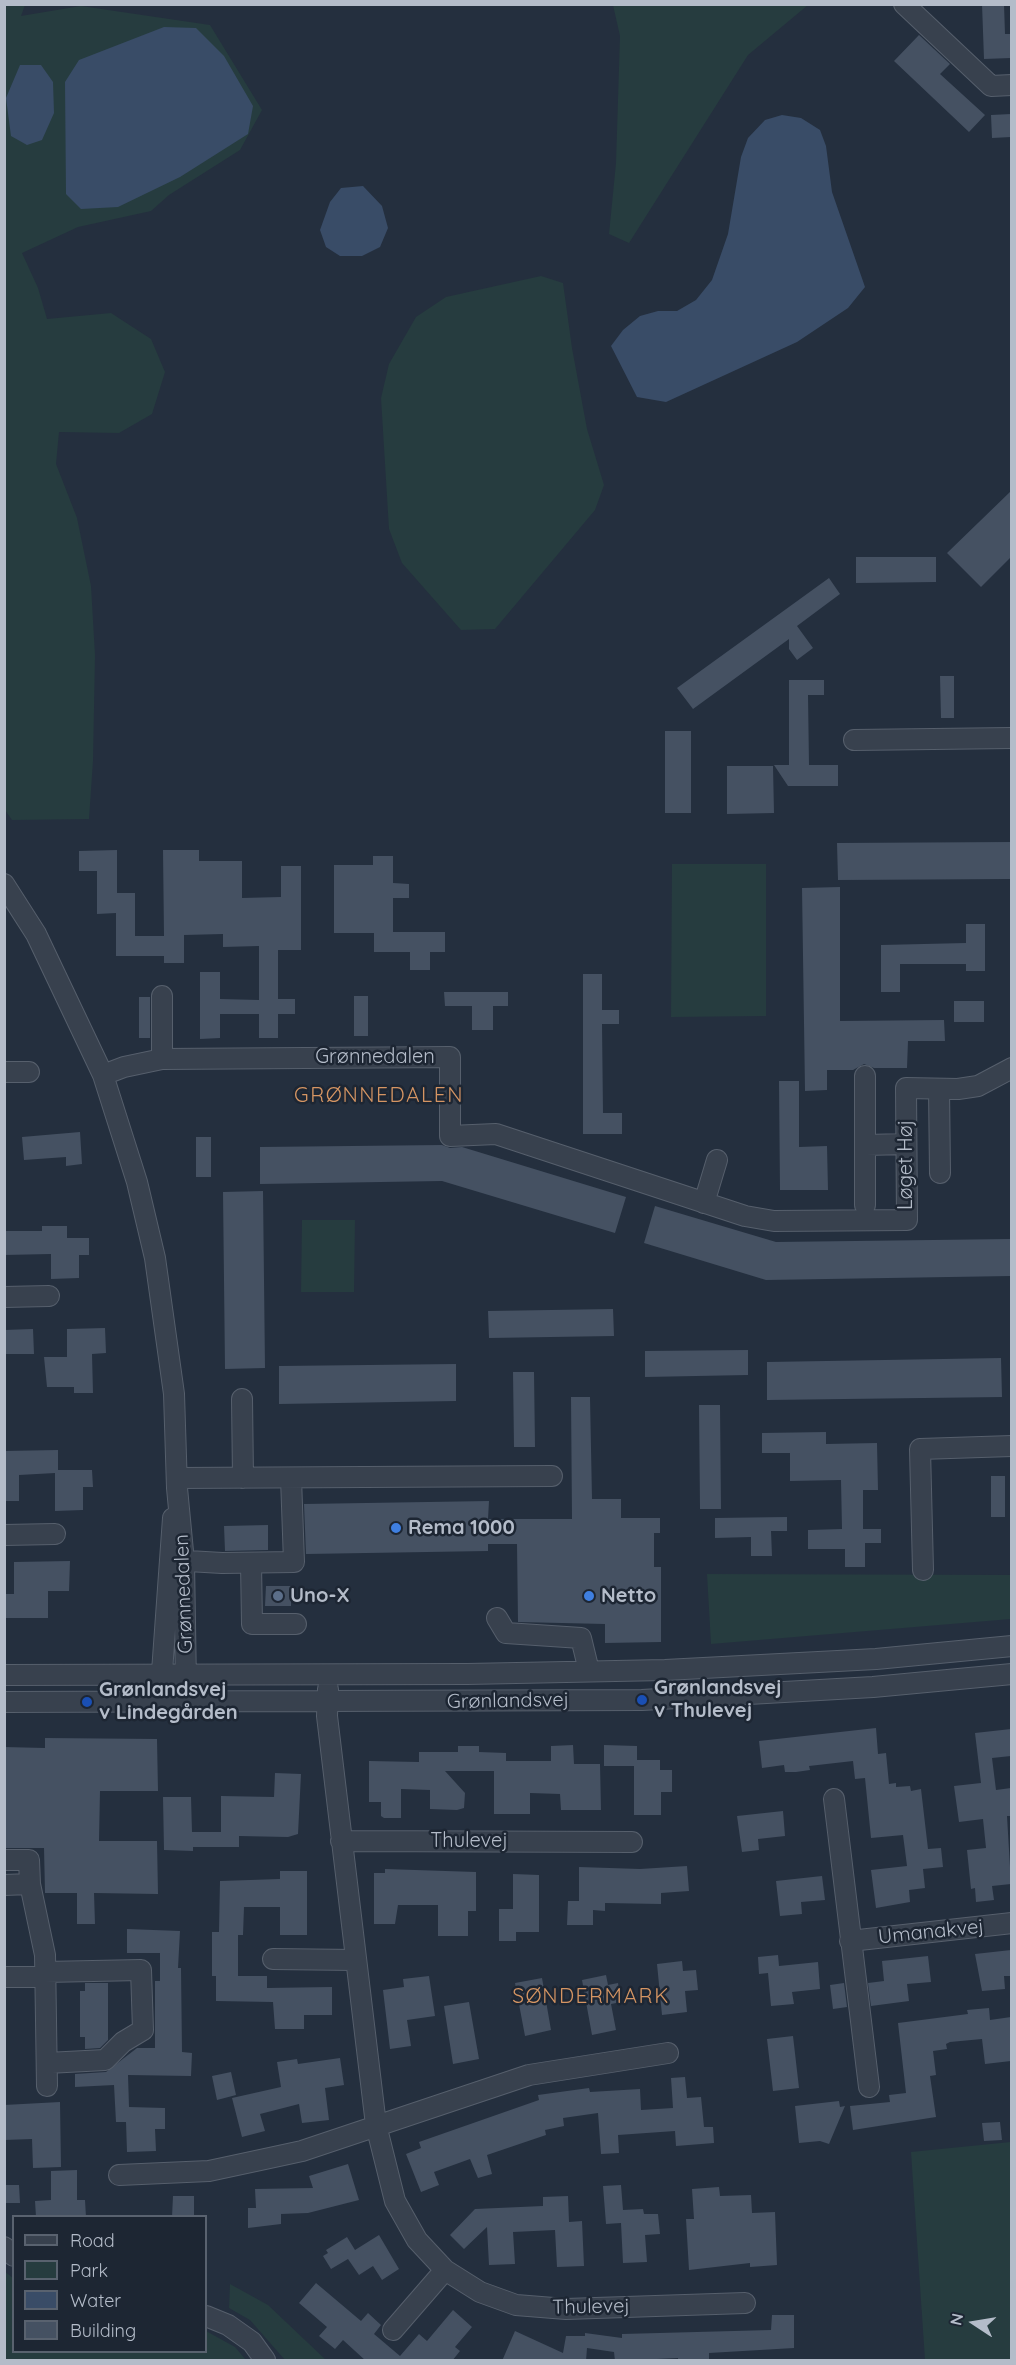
<!DOCTYPE html>
<html>
<head>
<meta charset="utf-8">
<style>
  body { margin:0 }
  #map { position:relative; width:1016px; height:2365px; overflow:hidden; background:#242f3e; font-family:Quicksand,sans-serif }
  canvas { display:block }
  .frame { position:absolute; inset:0; border:6px solid #b4bcc9; pointer-events:none }
  .legend { position:absolute; left:12px; top:2215px; width:195px; height:138px; box-sizing:border-box; background:#1d2633; border:2px solid #59626f; margin:0; padding:8px 10px; list-style:none; font-size:18px; color:#b4bcc9 }
  .legend li { display:flex; align-items:center; gap:12px; height:30px }
  .legend b { width:30px; border:2px solid #59626f }
  .north { position:absolute; left:944px; top:2293px; width:60px; height:60px; -webkit-text-stroke:4px #1d2633; paint-order:stroke; rotate:282deg; font-size:16px; font-weight:700; line-height:24px; text-align:center; color:#b4bcc9 }
  .north::after { content:''; display:block; margin:auto; width:21px; height:27px; background:#b4bcc9; clip-path:polygon(50% 0,100% 100%,50% 72%,0 100%) }
</style>
</head>
<body>
<div id="map">
<canvas width="1016" height="2365"></canvas>
<div class="frame"></div>
<ul class="legend">
<li><b style="height:8px;background:#38414e"></b>Road</li>
<li><b style="height:16px;background:#263c3f"></b>Park</li>
<li><b style="height:16px;background:#394c67"></b>Water</li>
<li><b style="height:16px;background:#455162"></b>Building</li>
</ul>
<div class="north">N</div>
</div>
<script>
const ctx = document.querySelector('canvas').getContext('2d');
ctx.lineJoin = 'round';
function paint(path, color) { ctx.fillStyle = color; ctx.fill(path, 'evenodd'); }
const poly = rows => new Path2D(rows.map(r => 'M' + r).join(''));
function stroke(path, color, width, dash) { ctx.strokeStyle = color; ctx.lineWidth = width; ctx.lineCap = dash ? 'butt' : 'round'; ctx.setLineDash(dash || []); ctx.stroke(path); }
function write(font, color, halo, rows, align = 'center') {
  ctx.font = font + ' Quicksand,sans-serif'; ctx.lineWidth = 5; ctx.setLineDash([]); ctx.textBaseline = 'middle'; ctx.strokeStyle = halo; ctx.fillStyle = color; for (const [text, x, y, turn = 0] of rows) {
    ctx.save(); ctx.translate(x, y); ctx.rotate((+turn || 0) * Math.PI / 180); ctx.textAlign = isNaN(turn) ? turn : align; if (halo) ctx.strokeText(text, 0, 0); ctx.fillText(text, 0, 0); ctx.restore();
  }
}
paint(poly([
  [4,5,25,5,21,16,81,6,210,25,262,110,240,150,169,195,151,211,78,227,22,253,38,288,47,319,111,313,151,339,165,372,152,414,119,433,59,432,56,464,77,518,91,586,95,655,93,761,89,819,12,820,5,810],
  [613,5,808,5,748,55,629,243,609,234,616,163,620,36],
  [541,276,563,283,572,348,587,429,604,485,595,510,495,629,461,630,402,563,389,529,381,398,389,364,416,317,446,297],
  [672,864,766,864,766,1016,671,1017],
  [302,1220,355,1220,354,1292,301,1292],
  [707,1574,1011,1575,1011,1619,711,1644],
  [1011,2142,1011,2360,925,2360,911,2152],
  [4,2271,13,2278,14,2352,206,2352,206,2331,235,2347,246,2360,5,2360],
  [230,2284,268,2305,326,2360,285,2360,250,2320,229,2308]
]), '#263c3f');
paint(poly([
  [164,27,196,28,224,56,253,106,248,134,180,177,118,207,81,209,66,194,65,82,79,60],
  [20,65,41,65,53,82,54,113,42,140,27,145,11,136,6,98],
  [782,115,801,118,820,130,826,146,832,192,865,287,848,308,797,342,666,402,637,397,611,346,623,330,640,316,658,311,677,311,696,300,712,280,728,234,741,157,748,138,765,120],
  [363,186,382,206,388,228,380,247,362,256,340,256,326,247,320,230,330,202,341,188]
]), '#394c67');
paint(poly([
  [982,4,1004,4,1005,34,1011,34,1011,58,984,59],
  [919,35,950,64,940,74,985,115,969,132,894,61],
  [1011,114,1011,137,992,138,991,115],
  [1011,491,1011,557,981,587,947,553],
  [856,557,936,557,936,582,856,583],
  [829,578,840,594,797,626,813,648,797,660,789,649,789,639,693,709,677,688],
  [940,676,954,676,954,718,941,718],
  [789,680,824,680,824,695,808,695,809,765,838,765,838,786,788,786,774,765,789,765],
  [665,731,691,731,691,813,665,813],
  [727,766,773,766,774,813,727,814],
  [1011,842,1011,879,838,880,837,843],
  [117,850,117,893,135,893,135,936,164,936,163,850,199,850,199,861,242,861,242,898,281,897,281,866,301,866,301,950,278,950,278,999,295,999,295,1014,278,1014,278,1038,259,1038,259,1014,220,1014,220,1038,200,1039,200,972,220,972,220,999,259,1000,259,946,223,947,223,934,184,935,184,963,164,963,164,956,116,956,116,913,97,914,97,871,79,871,79,851],
  [373,856,393,856,393,883,409,884,409,898,393,898,393,932,445,932,445,952,430,952,430,970,410,970,410,952,374,952,374,933,334,933,334,865,373,865],
  [840,887,840,1021,944,1020,945,1041,908,1041,907,1068,874,1068,864,1064,853,1070,827,1070,827,1090,805,1091,802,888],
  [966,924,985,924,985,971,966,971,966,964,900,964,900,992,881,992,881,945,966,943],
  [583,974,602,974,602,1010,619,1010,619,1024,602,1024,603,1113,622,1113,622,1134,583,1134],
  [444,992,508,992,508,1006,493,1006,493,1030,472,1030,472,1006,445,1006],
  [354,996,368,996,368,1036,354,1036],
  [139,997,150,997,150,1038,139,1038],
  [954,1001,984,1001,984,1022,954,1022],
  [779,1081,799,1081,799,1147,827,1146,828,1190,780,1190],
  [80,1132,82,1164,66,1166,66,1157,24,1160,22,1137],
  [196,1137,211,1137,211,1177,196,1177],
  [442,1145,450,1148,462,1147,626,1197,615,1233,442,1181,260,1184,260,1147],
  [263,1191,265,1368,225,1369,223,1192],
  [655,1206,776,1242,1010,1239,1011,1276,766,1280,644,1243],
  [42,1226,67,1226,67,1238,89,1238,89,1255,79,1255,79,1278,51,1279,51,1254,4,1255,4,1231,42,1231],
  [613,1309,614,1336,489,1338,488,1311],
  [105,1328,106,1353,92,1354,93,1393,74,1393,74,1387,47,1387,44,1357,67,1357,67,1329],
  [33,1329,34,1354,4,1354,4,1330],
  [748,1350,748,1375,645,1377,645,1351],
  [1001,1358,1002,1397,767,1400,767,1362],
  [456,1364,456,1401,279,1404,279,1366],
  [513,1372,534,1372,535,1447,514,1447],
  [571,1397,590,1397,592,1499,621,1499,621,1518,660,1518,660,1533,654,1533,654,1567,661,1567,661,1642,605,1643,605,1624,518,1622,517,1544,488,1544,488,1551,306,1554,304,1504,489,1501,488,1519,572,1519],
  [699,1405,720,1405,721,1509,700,1509],
  [826,1432,826,1444,877,1443,878,1490,863,1490,863,1529,881,1529,881,1543,865,1543,865,1567,845,1567,845,1549,808,1549,808,1530,842,1529,841,1480,790,1481,790,1453,762,1453,762,1433],
  [58,1450,58,1470,92,1470,93,1487,83,1487,83,1510,55,1511,55,1473,19,1475,19,1501,4,1501,4,1451],
  [991,1476,1005,1476,1005,1517,991,1517],
  [787,1517,787,1531,771,1531,772,1556,751,1556,751,1537,715,1538,715,1518],
  [268,1525,268,1550,225,1551,224,1526],
  [70,1561,69,1591,48,1591,48,1618,4,1618,4,1594,14,1594,14,1562],
  [266,1586,291,1586,291,1606,265,1606],
  [876,1728,878,1754,886,1753,889,1784,896,1783,896,1787,910,1786,911,1791,921,1789,928,1849,941,1848,943,1867,923,1869,925,1888,909,1890,910,1902,876,1908,871,1870,907,1866,903,1835,871,1838,865,1778,855,1779,853,1761,809,1766,810,1770,796,1772,785,1772,784,1765,762,1768,759,1741],
  [1011,1729,1011,1756,992,1758,996,1790,1011,1788,1011,1816,1007,1816,1011,1884,992,1886,994,1900,976,1902,975,1888,971,1889,967,1850,986,1848,983,1819,959,1822,954,1786,981,1783,975,1733],
  [45,1738,157,1739,158,1791,100,1791,99,1841,157,1841,158,1894,94,1893,95,1924,77,1924,77,1893,45,1893,44,1848,4,1848,4,1747,45,1748],
  [573,1745,574,1764,600,1764,601,1810,561,1810,560,1794,530,1793,530,1814,494,1814,494,1771,445,1771,465,1793,464,1808,457,1810,430,1809,430,1790,401,1789,401,1818,384,1818,381,1816,381,1802,369,1802,369,1761,419,1762,419,1752,458,1752,458,1746,479,1746,479,1752,506,1753,506,1761,551,1761,551,1746],
  [604,1745,637,1746,637,1760,660,1760,660,1770,672,1770,672,1792,661,1792,661,1815,634,1815,634,1766,604,1766],
  [275,1773,301,1774,298,1834,288,1837,239,1836,239,1847,193,1847,193,1851,164,1850,163,1797,191,1797,192,1832,221,1832,221,1796,274,1797],
  [783,1811,785,1836,758,1839,759,1850,742,1852,737,1816],
  [687,1866,689,1891,661,1893,661,1904,605,1903,605,1911,593,1910,593,1925,567,1925,568,1901,579,1901,579,1867,640,1869],
  [385,1869,476,1872,476,1911,468,1911,468,1936,438,1936,438,1905,398,1905,395,1924,374,1924,374,1873,385,1873],
  [280,1871,307,1871,307,1935,280,1935,280,1907,244,1907,243,1935,238,1935,238,1976,267,1976,267,1988,332,1987,332,2015,304,2015,304,2029,275,2029,273,2002,216,2001,216,1976,212,1976,212,1932,219,1932,220,1881,280,1879],
  [513,1874,539,1875,539,1932,516,1932,516,1941,499,1941,499,1909,513,1909],
  [822,1876,825,1900,801,1902,802,1914,780,1916,776,1881],
  [127,1929,180,1931,178,1968,181,1968,182,2052,192,2053,191,2076,128,2075,129,2107,165,2108,165,2129,155,2129,156,2151,127,2152,126,2122,116,2122,114,2085,75,2087,75,2074,106,2072,137,2048,155,2048,155,1981,160,1981,160,1953,127,1953],
  [1011,1950,1011,1976,1004,1976,1005,1989,982,1991,975,1954],
  [778,1955,779,1966,818,1962,820,1989,792,1992,794,2004,771,2006,768,1973,759,1974,758,1957],
  [928,1956,931,1982,907,1984,909,2001,871,2006,868,1983,884,1981,882,1961],
  [682,1961,683,1971,696,1970,698,1990,685,1991,687,2012,662,2015,657,1964],
  [606,1975,608,1985,618,1983,621,2002,611,2004,616,2030,592,2035,582,1980],
  [429,1976,435,2016,407,2020,411,2046,390,2049,383,1990,404,1987,403,1979],
  [542,1978,551,2030,525,2036,515,1983],
  [85,1983,108,1983,108,2040,100,2048,85,2049,85,2037,80,2037,80,1991,85,1991],
  [844,1983,847,2007,833,2009,830,1985],
  [469,2002,479,2059,453,2064,444,2006],
  [989,2008,990,2020,1011,2017,1011,2061,985,2064,982,2039,950,2042,946,2044,947,2049,933,2051,936,2075,930,2076,936,2117,853,2130,850,2106,890,2102,889,2095,906,2093,898,2023,968,2014,967,2010],
  [793,2036,799,2088,773,2091,767,2039],
  [340,2058,344,2085,325,2088,329,2120,302,2123,299,2104,260,2114,265,2131,242,2137,232,2098,281,2087,277,2062,297,2059,298,2064],
  [231,2072,236,2095,217,2100,212,2076],
  [685,2077,687,2098,701,2097,704,2127,713,2127,714,2143,676,2146,675,2131,618,2135,619,2153,601,2154,598,2113,563,2118,564,2126,545,2130,546,2135,487,2155,492,2174,478,2178,470,2159,434,2172,439,2185,421,2192,406,2154,421,2148,419,2142,539,2100,538,2095,589,2088,590,2092,640,2089,641,2110,673,2108,671,2078],
  [839,2101,840,2107,845,2106,829,2144,820,2141,799,2143,795,2106],
  [60,2102,61,2167,33,2168,32,2139,4,2140,4,2105],
  [1000,2122,1002,2140,984,2141,982,2123],
  [348,2164,359,2200,308,2213,281,2214,281,2224,248,2228,248,2208,256,2208,255,2189,313,2188,309,2176],
  [77,2170,77,2200,85,2200,86,2217,36,2217,35,2201,51,2200,51,2171],
  [4,2185,19,2185,20,2203,4,2203],
  [621,2185,623,2210,643,2209,644,2214,658,2214,660,2234,645,2235,647,2262,623,2263,621,2223,606,2224,603,2186],
  [719,2187,720,2196,751,2195,752,2213,775,2212,777,2265,750,2267,750,2263,689,2270,686,2219,694,2219,692,2189],
  [173,2196,194,2196,194,2217,172,2217],
  [568,2196,569,2222,582,2221,584,2266,557,2267,555,2230,513,2232,515,2264,489,2265,487,2227,464,2249,450,2235,475,2209,543,2206,543,2197],
  [379,2235,399,2269,382,2280,373,2266,359,2275,348,2259,331,2269,323,2256,328,2253,326,2250,347,2237,355,2250],
  [316,2283,361,2321,368,2313,381,2325,374,2334,400,2356,419,2334,427,2341,453,2310,472,2327,455,2347,460,2351,452,2361,366,2361,343,2340,335,2349,319,2336,327,2327,299,2303],
  [772,2315,794,2315,794,2348,709,2353,709,2361,678,2361,678,2358,615,2361,614,2352,587,2348,586,2361,502,2361,515,2331,563,2353,566,2336,585,2336,585,2333,622,2338,622,2334,771,2330]
]), '#455162');
const minor = poly([
  [904,4,991,86,1012,85],
  [854,740,1012,738],
  [4,884,36,934,103,1075,137,1182,155,1258,174,1394,177,1488,184,1562,186,1685],
  [162,1059,162,996],
  [4,1072,29,1072],
  [103,1075,124,1067,162,1059,450,1057,450,1136,496,1134,745,1216,774,1221,907,1220,906,1088,958,1089,978,1086,1012,1068],
  [939,1089,940,1173],
  [866,1145,906,1144],
  [704,1203,717,1160],
  [865,1205,865,1076],
  [4,1297,49,1296],
  [242,1399,243,1478],
  [177,1478,552,1476],
  [4,1535,55,1534],
  [171,1560,222,1563,294,1562,291,1478],
  [251,1563,252,1624,296,1624],
  [923,1570,920,1449,1012,1446],
  [497,1618,506,1633,581,1638,589,1671],
  [4,1675,467,1674,665,1670,876,1659,1012,1646],
  [161,1686,173,1518],
  [328,1689,327,1716,376,2125,395,2201,417,2240,445,2270,480,2292,516,2305,566,2309,745,2303],
  [4,1702,642,1700,873,1687,1012,1674],
  [834,1799,869,2087],
  [341,1841,632,1842],
  [4,1860,29,1860,30,1884,45,1955,47,2086],
  [4,1885,30,1884],
  [850,1941,1012,1923],
  [273,1959,355,1960],
  [45,1972,141,1970,143,2030,123,2042,105,2060,47,2063],
  [4,1977,46,1977],
  [119,2175,209,2171,265,2159,302,2151,529,2075,668,2053],
  [4,2247,14,2256],
  [206,2316,228,2325,252,2342,265,2360],
  [393,2330,445,2270]
]);
stroke(minor, '#565f6c', 22);
stroke(minor, '#38414e', 20);
for (const [x, y, r, color] of [
  [396,1528,6,"#3f7fe0"],
  [278,1596,6,"#5c6f8a"],
  [589,1596,6,"#3f7fe0"],
  [642,1700,6,"#1a4fb4"],
  [87,1702,6,"#1a4fb4"]
]) { const dot = new Path2D(); dot.arc(x, y, r, 0, 2 * Math.PI); ctx.fillStyle = color; ctx.fill(dot); stroke(dot, '#1d2633', 2); }
write('20px', '#b4bcc9', '#1d2633', [
  ["Grønnedalen",375,1057],
  ["Løget Høj",906,1165,-90],
  ["Grønnedalen",184,1594,-92],
  ["Grønlandsvej",508,1701,-1],
  ["Thulevej",469,1841],
  ["Umanakvej",931,1932,-6],
  ["Thulevej",591,2307,-1]
]);
write('bold 20px', '#b4bcc9', '#1d2633', [
  ["Rema 1000",408,1528],
  ["Uno-X",290,1596],
  ["Netto",601,1596],
  ["Grønlandsvej",654,1688],
  ["v Thulevej",654,1711],
  ["Grønlandsvej",99,1690],
  ["v Lindegården",99,1713]
], 'left');
ctx.letterSpacing = '1.5px';
write('21px', '#d59563', '#1d2633', [
  ["GRØNNEDALEN",379,1096],
  ["SØNDERMARK",591,1997]
]);
ctx.letterSpacing = '0px';
</script>
</body>
</html>
